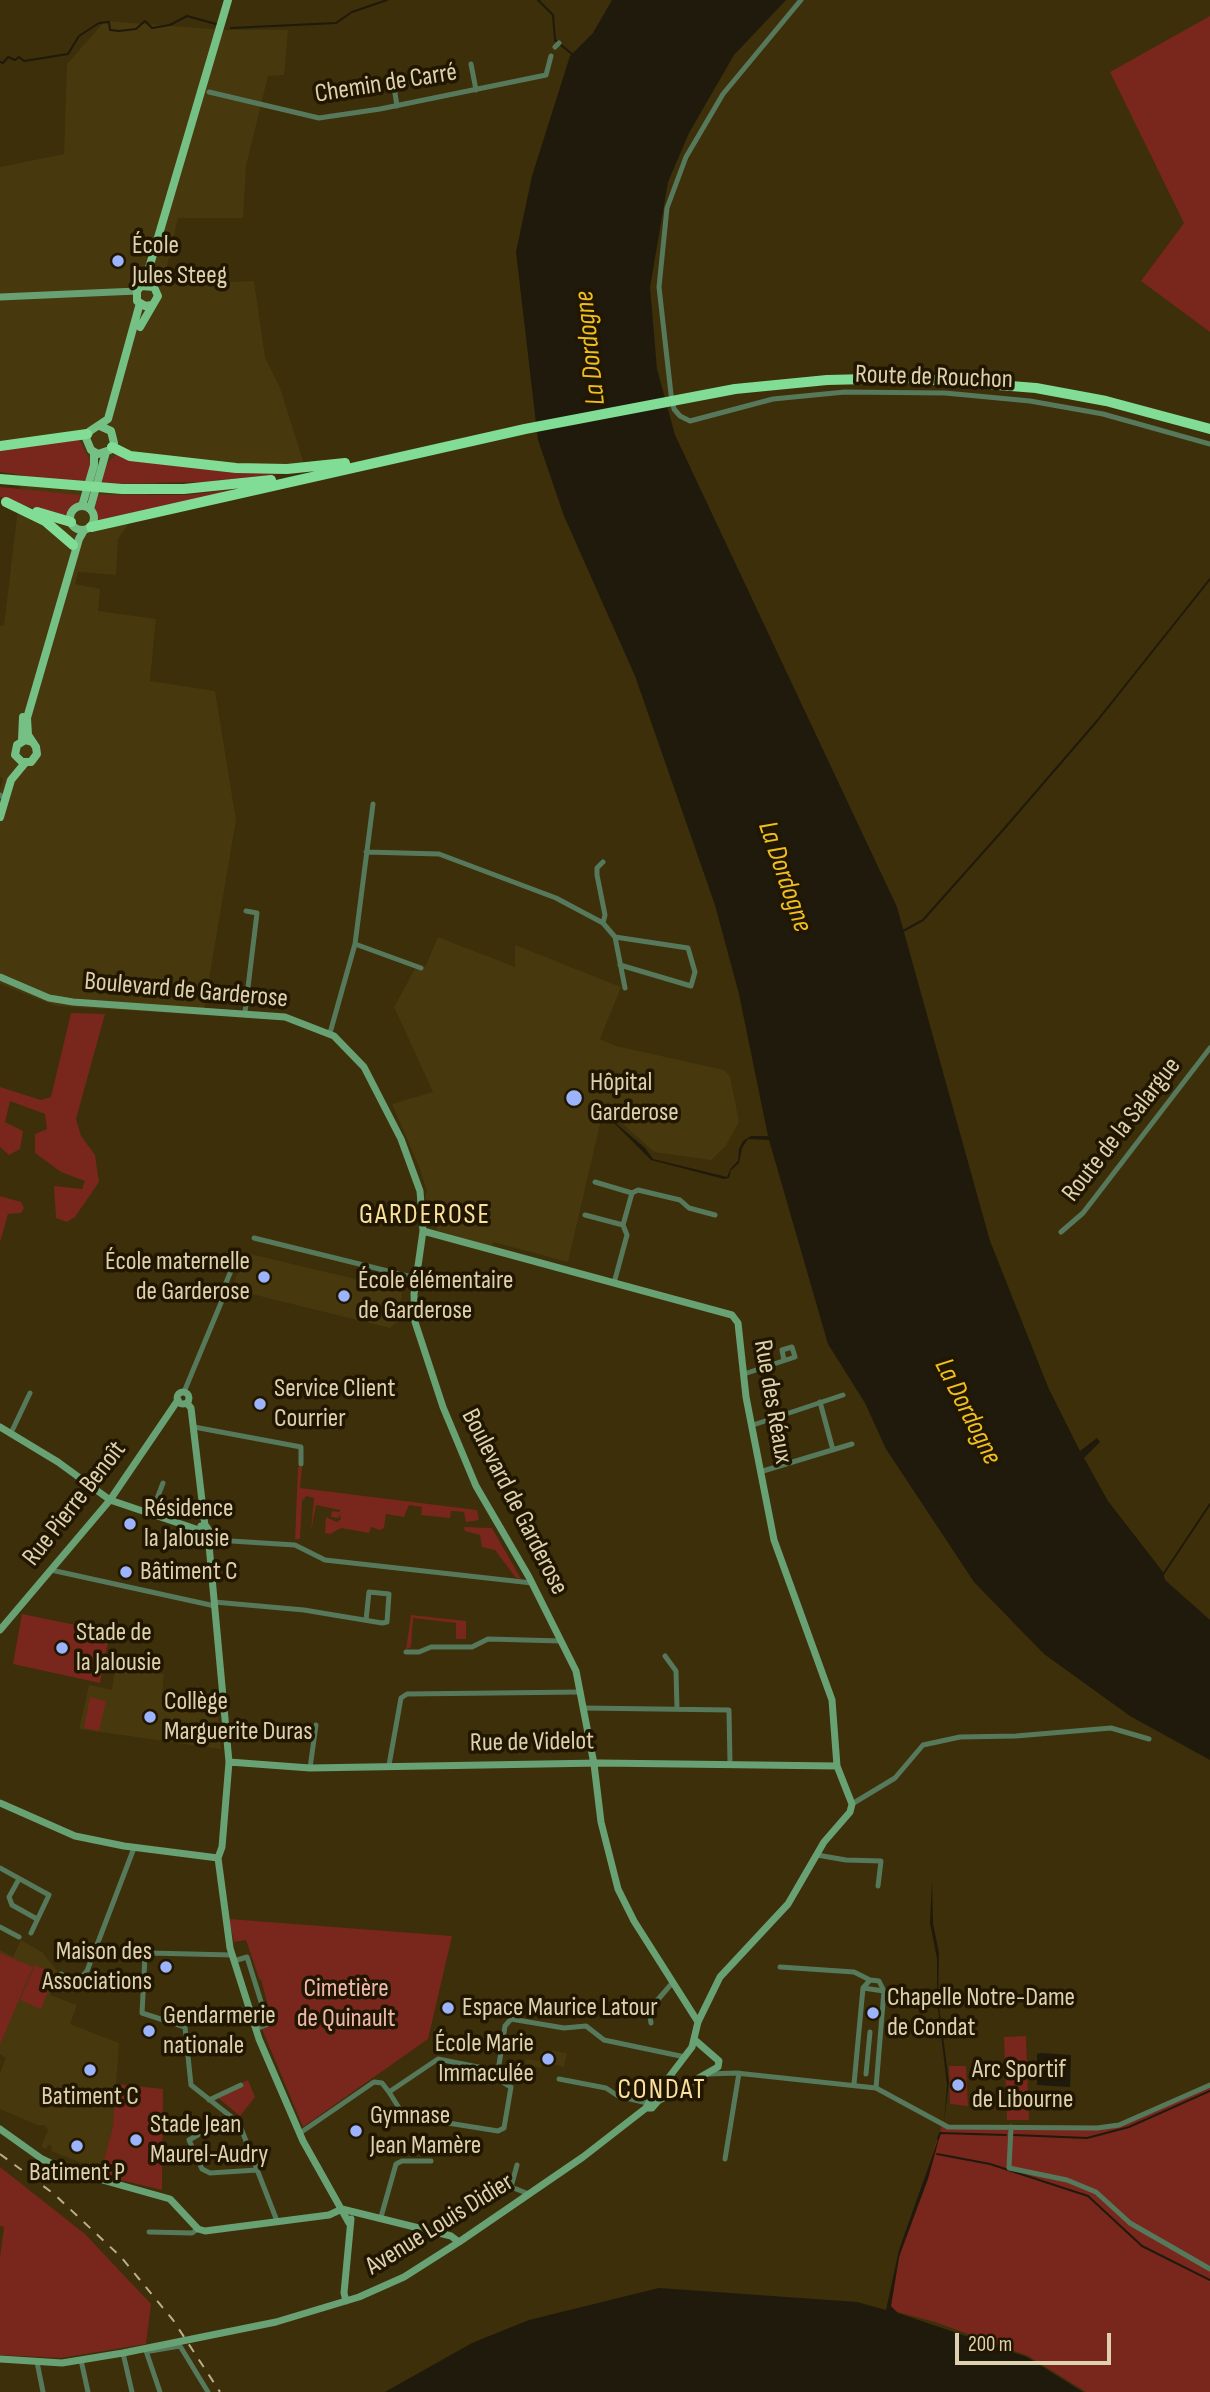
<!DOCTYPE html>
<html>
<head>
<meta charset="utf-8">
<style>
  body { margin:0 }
  #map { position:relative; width:1210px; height:2392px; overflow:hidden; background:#3c2f09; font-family:"Sofia Sans Condensed",sans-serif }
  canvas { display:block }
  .scale { position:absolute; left:955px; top:2333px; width:156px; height:32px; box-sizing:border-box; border:4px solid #ddd1af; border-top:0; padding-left:9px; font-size:21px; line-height:24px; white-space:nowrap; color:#ddd1af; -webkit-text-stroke:5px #211700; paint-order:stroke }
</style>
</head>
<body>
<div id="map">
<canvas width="1210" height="2392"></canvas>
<div class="scale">200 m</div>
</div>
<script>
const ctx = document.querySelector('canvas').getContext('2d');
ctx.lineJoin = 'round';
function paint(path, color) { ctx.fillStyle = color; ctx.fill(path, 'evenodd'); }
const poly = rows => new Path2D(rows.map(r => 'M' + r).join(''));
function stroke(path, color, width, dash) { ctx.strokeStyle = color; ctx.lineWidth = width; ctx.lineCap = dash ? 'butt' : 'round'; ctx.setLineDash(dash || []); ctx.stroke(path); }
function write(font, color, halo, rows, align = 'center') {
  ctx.font = font + ' "Sofia Sans Condensed",sans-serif'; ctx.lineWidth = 7; ctx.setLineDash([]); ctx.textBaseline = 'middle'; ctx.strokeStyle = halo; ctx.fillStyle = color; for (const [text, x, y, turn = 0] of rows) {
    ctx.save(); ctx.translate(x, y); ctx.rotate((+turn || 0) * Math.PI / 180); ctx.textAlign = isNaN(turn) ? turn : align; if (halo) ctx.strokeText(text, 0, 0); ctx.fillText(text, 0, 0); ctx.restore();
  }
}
paint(poly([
  [105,21,227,30,288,30,284,75,268,76,246,166,243,218,178,218,163,285,254,281,265,357,280,388,306,470,157,483,118,539,116,575,78,572,75,584,100,589,98,611,156,619,150,681,215,691,236,820,203,1015,56,1006,0,984,0,789,3,779,0,777,0,626,4,625,22,475,0,472,0,167,64,154,67,64],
  [438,937,515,967,515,945,621,987,600,1039,616,1046,724,1070,730,1076,739,1122,725,1147,711,1160,654,1152,604,1107,568,1262,493,1242,492,1247,436,1230,438,1222,430,1221,425,1197,427,1191,420,1169,392,1104,433,1092,394,1007,417,965,425,967],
  [246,1253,402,1290,400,1319,390,1328,231,1289],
  [115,1668,164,1674,162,1697,217,1705,221,1749,79,1729,89,1685,112,1690],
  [21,1940,42,1952,58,1972,50,1995,77,2005,70,2024,119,2043,113,2126,100,2175,88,2172,90,2166,51,2151,52,2146,48,2145,46,2149,41,2147,48,2130,45,2125,37,2125,0,2109,0,2073,6,2058,0,2054,0,1950,13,1957],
  [551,2050,567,2053,564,2067,543,2062,541,2068,525,2064,526,2059,539,2061,541,2051,544,2052,544,2057,550,2058]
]), '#47380d');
paint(poly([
  [1210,16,1210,332,1141,281,1184,223,1110,72],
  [78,437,91,463,84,484,0,472,0,448],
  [118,453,290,473,202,482,101,484,106,464],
  [0,487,80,495,79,503,71,506,65,516,59,516,0,497],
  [246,488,107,518,97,523,94,504,97,495,186,495],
  [71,1013,105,1014,76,1119,81,1136,95,1155,99,1182,75,1217,67,1222,56,1218,54,1186,82,1189,85,1181,61,1172,35,1153,35,1134,47,1129,45,1114,10,1101,5,1122,23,1131,20,1149,9,1155,0,1147,0,1087,41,1100,51,1097],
  [0,1196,21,1202,24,1208,21,1213,8,1214,0,1242],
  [298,1467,302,1467,300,1488,477,1510,479,1520,466,1522,464,1512,451,1511,450,1518,421,1515,422,1507,409,1505,404,1517,386,1514,384,1528,380,1530,371,1527,369,1533,341,1528,330,1534,325,1533,326,1517,337,1522,341,1519,340,1514,339,1518,331,1517,332,1511,340,1512,340,1510,316,1505,311,1531,314,1498,306,1496,302,1501,300,1539,295,1539],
  [464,1527,492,1528,521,1579,516,1578,495,1550,482,1547,480,1535,465,1531],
  [22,1614,110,1632,100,1683,13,1664],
  [411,1615,466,1621,466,1639,456,1639,456,1623,413,1618,411,1647,406,1650],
  [90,1697,106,1701,99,1731,84,1728],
  [229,1919,452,1936,428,2039,303,2127,262,2029,272,2021,261,1979,260,1981,246,1940,234,1942],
  [0,1953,33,1967,0,2044],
  [35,1965,55,1974,41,2009,20,2000],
  [1026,2036,1029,2120,1007,2120,1004,2037],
  [949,2066,966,2066,968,2106,950,2104],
  [248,2080,255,2097,240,2116,218,2098,244,2086,243,2082],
  [116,2084,163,2089,162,2190,100,2175,113,2126],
  [1210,2085,1210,2392,1086,2392,1028,2356,935,2322,890,2310,901,2248,942,2125,1119,2126],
  [0,2167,85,2234,151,2304,146,2344,61,2358,0,2355,0,2257,4,2227,0,2226]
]), '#79261c');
paint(poly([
  [612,0,786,0,734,55,689,133,668,182,650,287,657,369,675,435,897,907,990,1241,1048,1387,1080,1451,1097,1438,1100,1442,1084,1458,1108,1501,1163,1572,1165,1580,1210,1620,1210,1760,1130,1716,1044,1654,974,1582,886,1449,865,1403,828,1344,769,1140,748,1139,742,1148,739,1163,731,1170,729,1178,724,1179,651,1160,606,1115,645,1148,653,1159,727,1177,731,1168,738,1161,739,1149,743,1141,751,1136,768,1136,739,994,715,905,635,676,564,516,538,440,516,252,532,176,570,56,593,33],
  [932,1881,933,1923,939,1953,938,1999,949,2082,944,2122,947,2085,937,2000,937,1959,930,1923],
  [1041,2053,1071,2055,1070,2087,1037,2085,1037,2054],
  [942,2128,928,2179,899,2257,891,2306,898,2313,1027,2357,1083,2392,385,2392,472,2343,529,2320,659,2288,857,2302,886,2310,899,2250]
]), '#1f1a0c');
stroke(poly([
  [538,0,553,15,555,40,572,54],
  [231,28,336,23,352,12,387,0],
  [0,62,3,63,8,57,15,60,19,57,24,61,68,54,79,36,99,23,109,22,110,30,119,31,136,29,145,21,152,28,170,25,187,16,216,24],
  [903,931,923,920,1003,830,1097,721,1210,579],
  [1162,1576,1210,1504],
  [1014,2135,1087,2138,1129,2127,1210,2091],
  [938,2139,940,2133,1006,2135],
  [937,2154,990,2164,1088,2196,1142,2246,1210,2280]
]), '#1f1a0c', 2);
stroke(poly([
  [801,0,723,94,686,157,667,208,659,287,671,394,674,409,680,416,690,421,773,399,845,392,945,393,1030,401,1103,414,1210,444],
  [555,47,559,43],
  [471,64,476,90],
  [209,92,319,118,380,109,546,75,551,56],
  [397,106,394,87,411,82],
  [0,795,1,796],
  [366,852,439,854,556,898,603,923,605,915,597,875,597,868,603,862],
  [603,923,615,937,625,988],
  [615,937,688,948,695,972,691,986,620,965],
  [355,944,421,968],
  [245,1012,257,913,246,911],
  [330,1033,355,944,373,804],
  [595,1182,632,1193,623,1225,627,1235,614,1283],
  [632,1193,638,1190,680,1200,689,1208,715,1215],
  [585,1215,623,1225],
  [1061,1232,1083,1213,1210,1048],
  [254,1238,416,1278],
  [744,1374,795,1357,792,1347,782,1350,784,1360],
  [184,1392,223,1298,223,1290,238,1254],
  [820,1402,833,1450],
  [753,1425,843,1395],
  [194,1427,301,1447,301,1464],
  [11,1433,30,1393],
  [763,1471,852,1444],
  [151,1514,163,1483],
  [215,1540,295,1545,325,1560,532,1583],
  [51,1570,215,1606],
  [214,1602,304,1610,382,1623,387,1622,389,1594,369,1592,366,1620],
  [406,1652,419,1652,431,1647,472,1647,488,1639,561,1641],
  [665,1656,676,1671,677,1709],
  [584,1708,729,1710,730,1764],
  [389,1765,401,1698,407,1694,581,1692],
  [310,1768,316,1725],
  [852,1804,895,1778,923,1745,960,1737,1016,1736,1111,1728,1149,1739],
  [817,1855,846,1860,881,1861,878,1886],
  [0,1868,49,1895,31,1933],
  [19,1879,9,1897,12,1905,37,1919],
  [0,1927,19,1937],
  [232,1955,149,1953,145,1956,142,2013,185,2027,191,2085,239,2123,277,2221],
  [234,1961,247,1957,268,2024,256,2029],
  [780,1967,854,1972,870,1980],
  [61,1974,70,1979,81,1978,87,1971,134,1848],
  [863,1988,884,1991],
  [651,2023,649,2010,673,1982],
  [186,2043,212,2047],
  [709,2074,736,2073,876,2088,948,2127,1097,2128,1119,2125,1210,2085],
  [866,2074,870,2032],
  [559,2079,606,2088,618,2096,647,2103],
  [854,2084,863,1988,870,1980,879,1981,884,1991,876,2088],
  [389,2092,404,2116,498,2131,504,2128,511,2087,499,2080,498,2071,505,2026,511,2019,564,2028,586,2026,604,2040,685,2057],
  [209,2100,241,2085],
  [1011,2127,1009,2168,1067,2180,1096,2192,1130,2223,1210,2269],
  [300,2133,374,2082,382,2083,389,2092,438,2059,498,2071],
  [198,2135,189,2140,202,2169,210,2173,257,2170],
  [725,2159,739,2073],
  [517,2165,511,2187,529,2194],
  [381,2217,396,2164,402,2161,431,2161],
  [149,2232,192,2233,198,2229],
  [123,2353,132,2392],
  [81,2360,88,2392],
  [37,2362,43,2392],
  [160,2392,145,2348,150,2351,180,2346,208,2392]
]), '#56795c', 5);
stroke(poly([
  [0,297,137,291],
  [0,977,49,998,73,1002,285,1017,334,1036,364,1067,401,1139,420,1191,423,1231,414,1294,415,1322,443,1407,476,1486,529,1577,576,1671,594,1764,601,1822,618,1889,634,1921,698,2022],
  [423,1231,732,1315,738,1323,746,1397,774,1540,832,1700,837,1766,852,1804,850,1812,824,1842,788,1904,720,1977,698,2022],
  '177 1398a6 6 0 1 1 12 0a6 6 0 1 1-12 0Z',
  [187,1403,191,1408,205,1526],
  [0,1427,58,1462,110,1500,199,1530],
  [201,1526,206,1526,215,1540,209,1545],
  [199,1530,209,1545,229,1762,222,1847,218,1858],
  [0,1630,110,1500,178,1400],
  [229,1762,310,1768,600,1763,837,1766],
  [0,1803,75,1836,124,1846,218,1858],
  [218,1858,230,1948,259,2039,303,2141,349,2223],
  [654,2097,692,2047,698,2022],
  [658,2101,652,2097,646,2108,652,2108,658,2101,718,2067,719,2061,696,2041],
  [0,2129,42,2159,63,2169,170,2199,198,2229,205,2231,329,2215,342,2209,451,2236,459,2242],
  [346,2301,344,2293,351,2219],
  [0,2359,62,2363,123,2353,276,2322,359,2297,404,2277,459,2242,583,2157,646,2108]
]), '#68a173', 7);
stroke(poly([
  [144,285,228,0],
  [140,327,158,296,154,287,141,286,137,291,137,301,145,306,152,305],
  [100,426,111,431,114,443,110,450,98,454,91,450,86,438,90,431,108,419,140,303],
  [82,506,94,465,94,453],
  '70 518a12 12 0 1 1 24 0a12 12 0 1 1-24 0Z',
  [90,509,106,452],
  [22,741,23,717],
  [32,742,25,740,17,745,15,755,22,762,31,762,37,754,36,747,28,735,27,718,79,539,84,530],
  [0,817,11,780,25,763]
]), '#75c085', 8);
stroke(poly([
  [0,446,87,434],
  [112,447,130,456,236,468,287,469,345,463],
  [0,479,122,489,184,489,271,480],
  [6,502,45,521,73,545],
  [37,512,71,522],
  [91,527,525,429,735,389,827,380,909,378,1036,388,1106,401,1210,429]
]), '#81dc95', 10);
stroke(poly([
  [0,2154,54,2194,121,2257,173,2320,220,2392]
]), '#baae8b', 2, [9, 9]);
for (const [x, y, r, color] of [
  [118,261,7,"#9cb4fd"],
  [574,1098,9,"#9cb4fd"],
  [264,1277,7,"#9cb4fd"],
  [344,1296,7,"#9cb4fd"],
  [260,1404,7,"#9cb4fd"],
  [130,1524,7,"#9cb4fd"],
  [126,1572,7,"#9cb4fd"],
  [62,1648,7,"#9cb4fd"],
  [150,1717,7,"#9cb4fd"],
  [166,1967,7,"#9cb4fd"],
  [448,2008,7,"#9cb4fd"],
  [873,2013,7,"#9cb4fd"],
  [149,2031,7,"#9cb4fd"],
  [548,2059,7,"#9cb4fd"],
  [90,2070,7,"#9cb4fd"],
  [958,2085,7,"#9cb4fd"],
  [356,2131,7,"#9cb4fd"],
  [136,2140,7,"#9cb4fd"],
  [77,2146,7,"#9cb4fd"]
]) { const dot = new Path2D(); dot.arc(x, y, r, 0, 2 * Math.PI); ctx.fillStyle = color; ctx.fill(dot); stroke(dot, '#211700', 2.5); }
write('26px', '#ddd1af', '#211700', [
  ["Chemin de Carré",386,84,-9],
  ["Route de Rouchon",934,378,2],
  ["Boulevard de Garderose",186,991,5],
  ["Route de la Salargue",1122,1130,-52],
  ["Rue des Réaux",772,1402,80],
  ["Boulevard de Garderose",514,1502,63],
  ["Rue Pierre Benoît",75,1504,-52],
  ["Rue de Videlot",532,1743,-1],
  ["Avenue Louis Didier",440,2225,-32]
]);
write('26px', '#ddd1af', '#211700', [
  ["École",132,246],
  ["Jules Steeg",132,276],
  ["Hôpital",590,1083],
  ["Garderose",590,1113],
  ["École maternelle",250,1262,"right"],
  ["de Garderose",250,1292,"right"],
  ["École élémentaire",358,1281],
  ["de Garderose",358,1311],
  ["Service Client",274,1389],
  ["Courrier",274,1419],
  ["Résidence",144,1509],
  ["la Jalousie",144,1539],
  ["Bâtiment C",140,1572],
  ["Stade de",76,1633],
  ["la Jalousie",76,1663],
  ["Collège",164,1702],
  ["Marguerite Duras",164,1732],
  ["Maison des",152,1952,"right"],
  ["Associations",152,1982,"right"],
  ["Chapelle Notre-Dame",887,1998],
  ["de Condat",887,2028],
  ["Espace Maurice Latour",462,2008],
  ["Gendarmerie",163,2016],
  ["nationale",163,2046],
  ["École Marie",534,2044,"right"],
  ["Immaculée",534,2074,"right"],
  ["Arc Sportif",972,2070],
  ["de Libourne",972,2100],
  ["Batiment C",90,2097,"center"],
  ["Gymnase",370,2116],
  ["Jean Mamère",370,2146],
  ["Stade Jean",150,2125],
  ["Maurel-Audry",150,2155],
  ["Batiment P",77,2173,"center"]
], 'left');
write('26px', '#efb8af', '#211700', [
  ["Cimetière",346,1989],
  ["de Quinault",346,2019]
]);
write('italic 28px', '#efbf20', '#211700', [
  ["La Dordogne",591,348,-96],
  ["La Dordogne",784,877,71],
  ["La Dordogne",967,1412,63]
]);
ctx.letterSpacing = '2px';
write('28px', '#fbe19b', '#211700', [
  ["GARDEROSE",425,1216],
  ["CONDAT",662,2091]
]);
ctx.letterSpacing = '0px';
</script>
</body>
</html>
